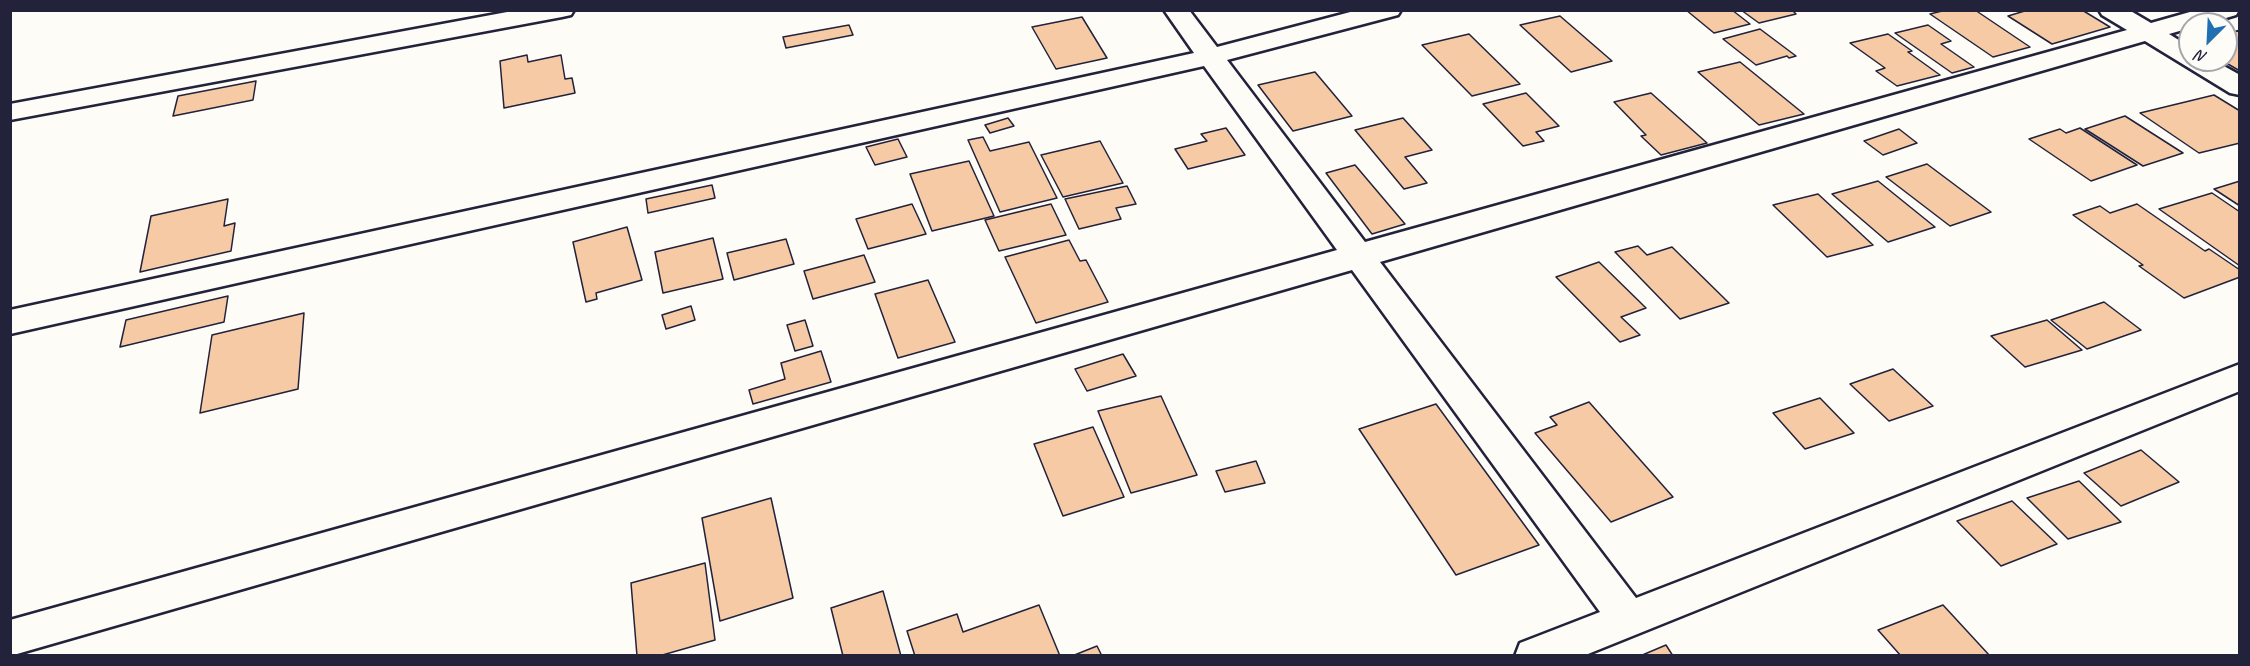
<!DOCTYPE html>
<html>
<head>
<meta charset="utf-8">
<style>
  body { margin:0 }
  #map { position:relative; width:2250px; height:666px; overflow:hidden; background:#fdfcf7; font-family:Caveat,sans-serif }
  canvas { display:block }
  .frame { position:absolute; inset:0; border:12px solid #22223b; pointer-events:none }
  .north { position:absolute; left:2178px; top:12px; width:60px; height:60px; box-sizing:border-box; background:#fdfcf7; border:2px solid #a5a5ac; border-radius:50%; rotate:204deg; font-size:16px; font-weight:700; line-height:24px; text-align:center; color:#22223b }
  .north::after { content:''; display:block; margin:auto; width:21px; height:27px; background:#1f6fb2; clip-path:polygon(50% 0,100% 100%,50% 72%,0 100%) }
</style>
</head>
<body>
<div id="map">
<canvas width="2250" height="666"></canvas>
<div class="frame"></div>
<div class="north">N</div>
</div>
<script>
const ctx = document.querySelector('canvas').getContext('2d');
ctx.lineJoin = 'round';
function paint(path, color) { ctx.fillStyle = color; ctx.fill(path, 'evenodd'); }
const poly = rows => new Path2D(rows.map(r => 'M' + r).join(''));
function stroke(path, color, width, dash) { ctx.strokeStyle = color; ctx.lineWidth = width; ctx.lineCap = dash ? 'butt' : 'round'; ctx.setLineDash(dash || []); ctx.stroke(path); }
const building = poly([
  [1686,10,1732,10,1750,24,1714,33,1686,10],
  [1741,10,1792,10,1796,14,1759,23,1741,10],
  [1946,10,1975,10,2030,47,1993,57,1930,14,1946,10],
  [2028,10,2082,10,2110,27,2052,44,2008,16,2028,10],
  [1560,16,1612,61,1571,72,1520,25,1560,16],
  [1082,17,1107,58,1056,69,1032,27,1082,17],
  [849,25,853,35,786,48,783,37,849,25],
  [1928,25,1951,41,1941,44,1974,67,1952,73,1895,33,1928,25],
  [1760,29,1796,56,1789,58,1787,56,1756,65,1723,39,1760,29],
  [2240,30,2240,71,2221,60,2226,60,2226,34,2240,30],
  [1469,34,1520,84,1472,96,1422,45,1469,34],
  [1888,34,1912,51,1908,52,1940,75,1897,86,1876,71,1885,68,1850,43,1888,34],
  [527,55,528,62,561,55,565,79,572,78,575,93,504,108,500,61,527,55],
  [1740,62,1804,114,1759,125,1698,72,1740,62],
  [1315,72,1352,116,1293,131,1258,85,1315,72],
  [256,81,253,100,173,116,178,96,256,81],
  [1526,93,1559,126,1536,132,1544,141,1523,146,1483,104,1526,93],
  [1651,93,1707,143,1661,155,1641,136,1646,135,1614,102,1651,93],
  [2214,95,2240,111,2240,143,2199,153,2140,113,2214,95],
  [2125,116,2183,153,2143,166,2085,129,2125,116],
  [1008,118,1014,126,990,133,985,125,1008,118],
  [1403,118,1432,150,1405,157,1427,183,1404,189,1355,130,1403,118],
  [1226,128,1245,155,1188,169,1175,149,1207,141,1201,134,1226,128],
  [2080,128,2137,165,2091,181,2029,139,2060,129,2066,133,2080,128],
  [1899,129,1917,143,1883,155,1864,141,1899,129],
  [983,137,990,151,1029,142,1057,198,1000,212,968,140,983,137],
  [898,139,907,157,875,165,866,147,898,139],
  [1100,141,1123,183,1063,197,1041,155,1100,141],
  [969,161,994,216,932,231,910,174,969,161],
  [1927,164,1991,212,1950,226,1886,177,1927,164],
  [1355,165,1405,224,1372,234,1326,173,1355,165],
  [1878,181,1935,227,1888,242,1832,194,1878,181],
  [2240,181,2240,206,2214,189,2240,181],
  [712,185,715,198,648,213,646,199,712,185],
  [1127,186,1136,204,1116,208,1121,219,1079,229,1065,199,1127,186],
  [2212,193,2240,212,2240,266,2159,209,2212,193],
  [1818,194,1873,245,1827,257,1773,205,1818,194],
  [228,199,224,226,235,223,231,251,140,272,151,216,228,199],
  [912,204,926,234,868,249,856,219,912,204],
  [1051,204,1066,235,999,251,985,220,1051,204],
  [2137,204,2205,251,2209,249,2240,270,2240,277,2184,298,2139,266,2143,265,2073,215,2100,206,2110,213,2137,204],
  [627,227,642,280,596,293,597,299,586,302,573,242,627,227],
  [713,238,723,279,663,293,655,252,713,238],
  [786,239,794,264,734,280,727,253,786,239],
  [1069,240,1080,261,1086,260,1108,302,1036,323,1005,257,1069,240],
  [1638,246,1647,255,1672,247,1729,303,1680,319,1615,252,1638,246],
  [864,255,875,282,813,299,804,271,864,255],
  [1599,262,1646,308,1621,317,1640,335,1620,342,1556,277,1599,262],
  [928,280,955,342,898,358,875,294,928,280],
  [228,296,224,322,120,347,126,320,228,296],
  [2104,302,2141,330,2087,349,2051,320,2104,302],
  [691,306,695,320,666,329,662,315,691,306],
  [304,313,298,389,200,413,212,335,304,313],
  [805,320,813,346,795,351,787,325,805,320],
  [2047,320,2082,350,2025,367,1991,336,2047,320],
  [821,351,831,382,753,404,749,390,785,379,781,363,821,351],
  [1123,354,1136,376,1087,391,1075,369,1123,354],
  [1893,369,1933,406,1889,421,1850,384,1893,369],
  [1161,396,1197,475,1131,493,1098,411,1161,396],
  [1820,398,1854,433,1805,449,1773,413,1820,398],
  [1589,402,1673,497,1611,522,1535,433,1557,425,1550,417,1589,402],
  [1436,404,1539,545,1456,575,1359,429,1436,404],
  [1093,427,1124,497,1063,516,1034,444,1093,427],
  [2141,450,2179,482,2121,506,2084,473,2141,450],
  [1256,461,1265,483,1225,492,1216,471,1256,461],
  [2079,481,2121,522,2068,539,2027,498,2079,481],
  [771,498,793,598,720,621,702,518,771,498],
  [2012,501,2057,544,2001,566,1957,521,2012,501],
  [705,563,715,640,659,656,637,656,631,583,705,563],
  [883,591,901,656,843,656,831,608,883,591],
  [1039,605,1060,656,915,656,907,631,957,614,963,632,1039,605],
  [1943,605,1990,656,1901,656,1878,630,1943,605],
  [1666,645,1673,656,1640,656,1666,645],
  [1097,646,1102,656,1072,656,1097,646]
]);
paint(building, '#f6caa5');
stroke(building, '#22223b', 1.5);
const minor = poly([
  [518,10,574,10,571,15,562,17,10,120,10,104,518,10],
  [1164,10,1189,10,1217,47,1358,10,1401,10,1398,15,1227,60,1365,242,2127,30,2102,15,2099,10,2129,10,2151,23,2197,10,2239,10,2236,15,2206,24,2190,24,2190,28,2169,34,2190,47,2190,60,2213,60,2240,75,2240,95,2230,93,2145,41,1380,262,1636,598,2240,364,2240,391,1583,656,1515,656,1520,643,1600,612,1352,270,10,656,10,620,1337,250,1204,66,10,334,10,310,1194,53,1164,10]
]);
stroke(minor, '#22223b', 5);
paint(minor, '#fdfcf7');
</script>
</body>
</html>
